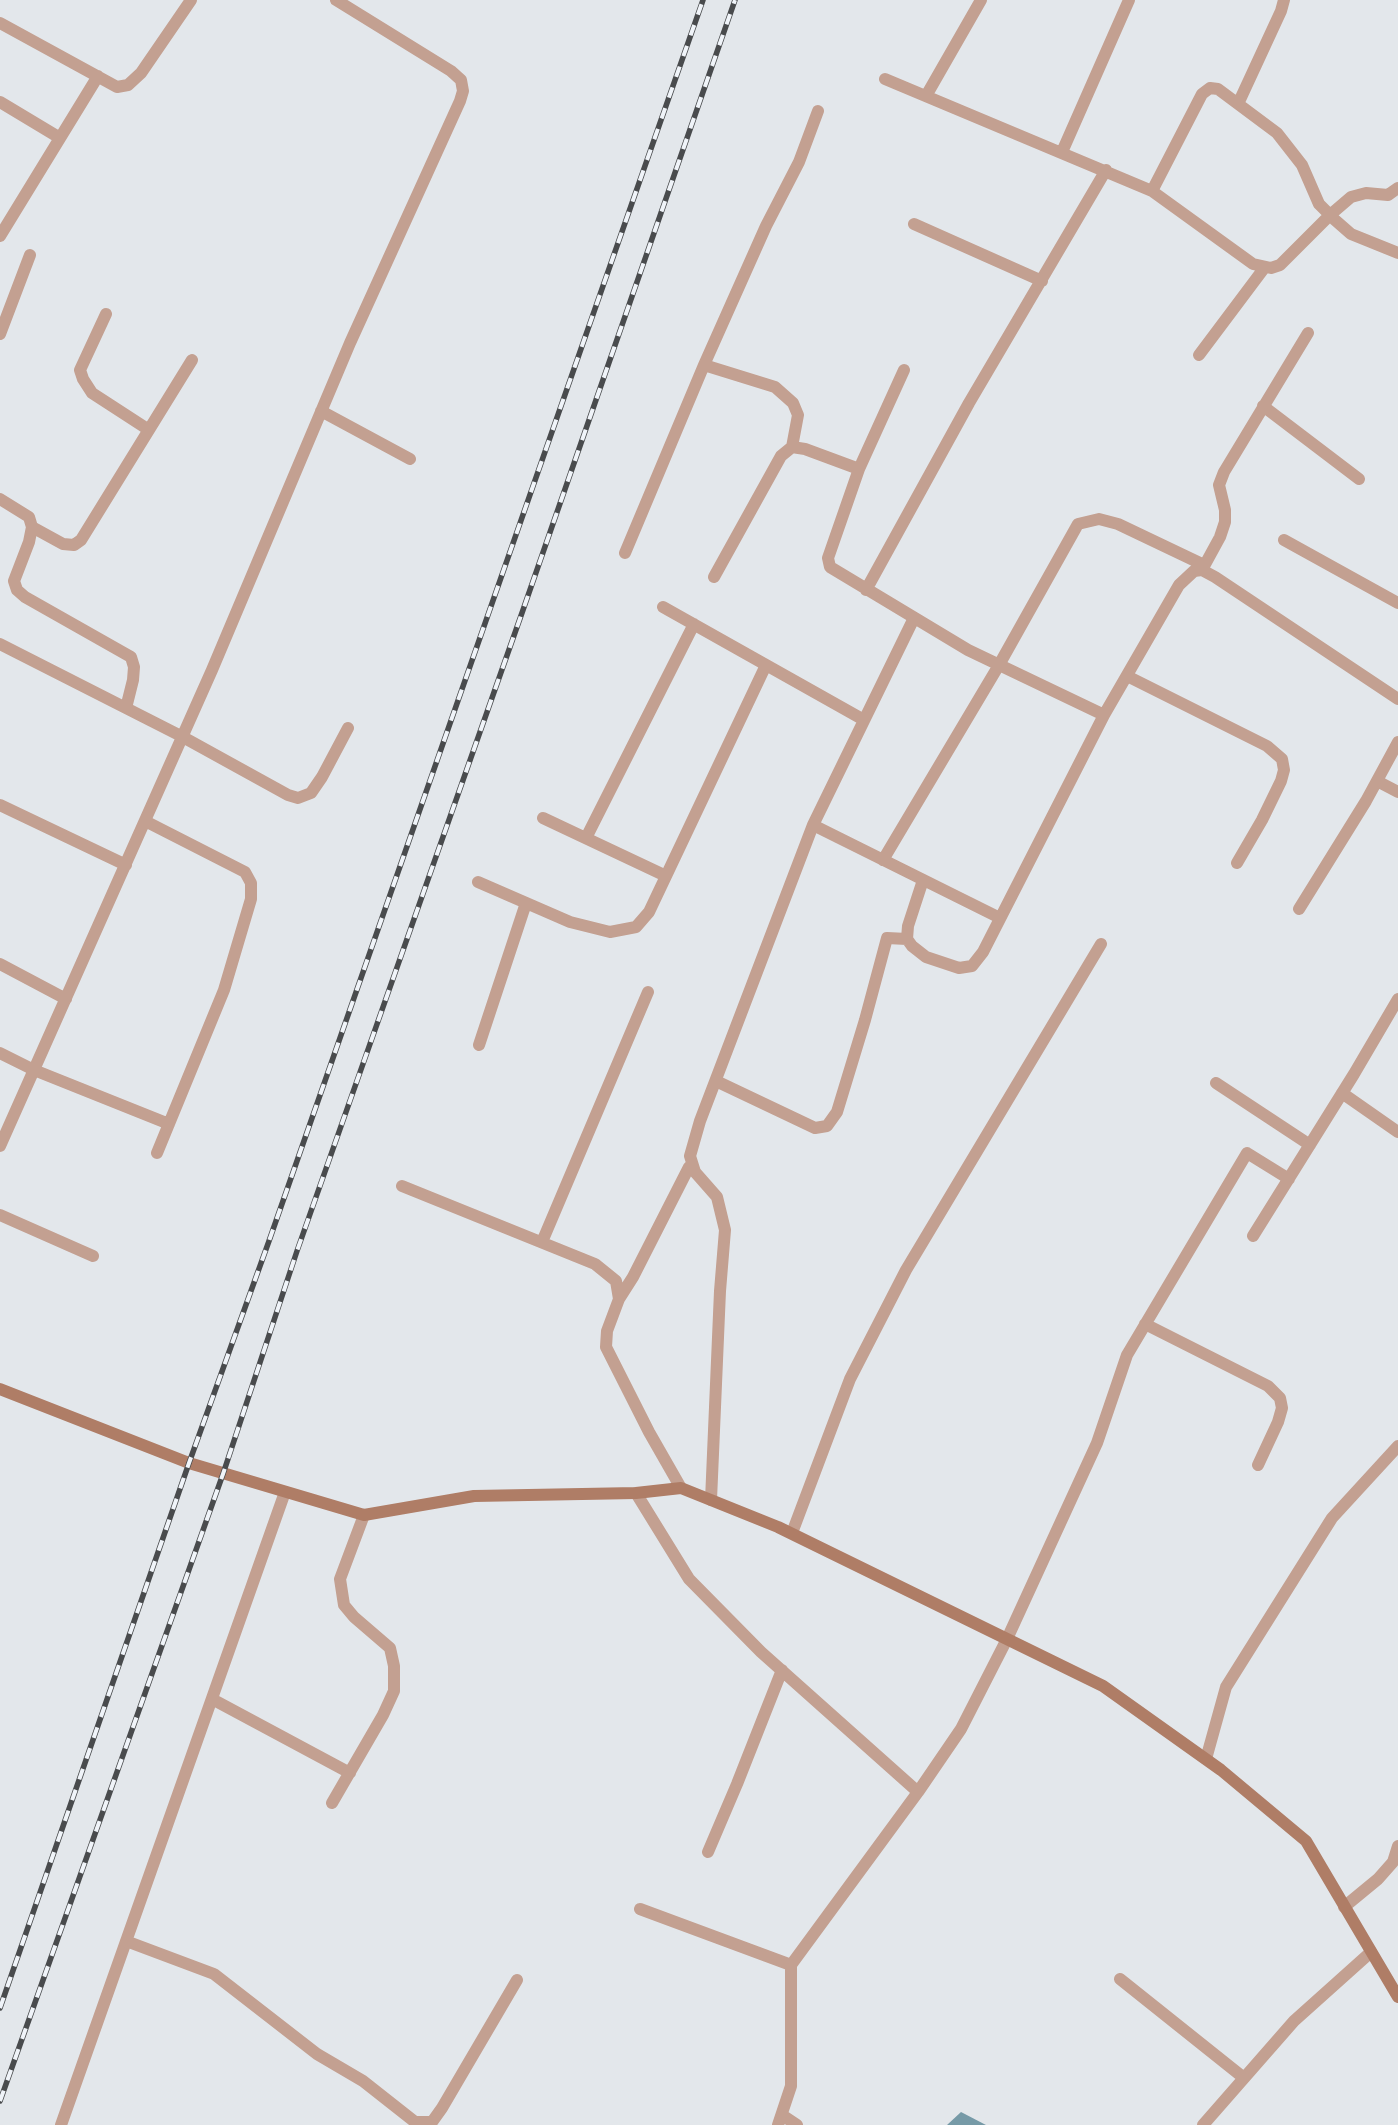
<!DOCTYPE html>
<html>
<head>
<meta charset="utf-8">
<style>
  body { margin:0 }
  canvas { display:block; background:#e3e7eb }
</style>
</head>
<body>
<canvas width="1398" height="2125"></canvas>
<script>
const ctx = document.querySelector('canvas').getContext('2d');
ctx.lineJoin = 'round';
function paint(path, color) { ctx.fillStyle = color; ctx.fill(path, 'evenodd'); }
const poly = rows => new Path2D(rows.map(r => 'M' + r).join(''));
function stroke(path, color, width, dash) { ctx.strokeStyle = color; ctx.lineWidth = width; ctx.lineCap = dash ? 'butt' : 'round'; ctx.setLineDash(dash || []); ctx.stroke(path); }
paint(poly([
  [961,2112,986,2125,947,2125]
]), '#769aa7');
stroke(poly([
  [0,23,117,87,128,85,141,73,191,0],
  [885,79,1152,191,1253,264,1271,268,1280,265,1330,215,1351,197,1366,193,1388,195,1398,188],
  [926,96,981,0],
  [0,102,60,138],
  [1238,104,1281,11,1284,0],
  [1062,152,1129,0],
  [1152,191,1202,94,1210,88,1218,89,1277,133,1302,165,1319,204,1335,220,1351,234,1398,253],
  [914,224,1042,281],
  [0,236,98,76],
  [106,314,80,370,83,379,92,393,149,430],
  [0,334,30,255],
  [1199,355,1265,267],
  [704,365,775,387,793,403,798,415,792,447],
  [904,370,859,469,828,558,830,567,968,650,1104,715],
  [1263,406,1359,479],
  [321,411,410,459],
  [0,499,29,517,32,527,29,542,14,581,17,590,25,597,131,657,134,667,133,680,126,708],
  [32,527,63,544,74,545,81,540,192,360],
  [1284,540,1398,603],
  [625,553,704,365,766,226,799,162,818,111],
  [1202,570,1220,537,1225,522,1225,510,1219,485,1224,472,1308,333],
  [714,577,781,456,792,447,805,449,859,469],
  [866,590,969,403,1106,170],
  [663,607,864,720],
  [0,644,181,736,288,795,298,798,311,793,322,777,348,728],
  [1127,676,1267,746,1282,759,1284,770,1281,781,1262,820,1237,863],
  [1377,781,1398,792],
  [0,805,126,865],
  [543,818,666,876],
  [145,821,245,872,251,883,251,899,224,990,157,1153],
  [813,825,1000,918],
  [586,838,694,624],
  [883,860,999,665,1078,524,1099,519,1118,524,1204,565],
  [923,880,908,926,907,939,912,946,926,957,959,968,972,966,983,952,1104,715,1179,585,1194,571,1202,570,1215,577,1398,699],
  [478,882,570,922,610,932,636,927,649,912,766,665],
  [1299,909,1366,801,1398,742],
  [0,964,66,999],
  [479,1045,526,903],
  [0,1053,34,1070,169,1124],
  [716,1081,815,1128,827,1126,837,1112,865,1020,887,938,907,939],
  [1216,1083,1310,1145],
  [1342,1093,1398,1132],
  [0,1146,212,670,350,343,460,101,463,91,461,80,451,71,336,0],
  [402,1186,595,1264,616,1281,619,1299,607,1331,606,1347,649,1432,681,1488],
  [0,1215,93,1256],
  [1253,1236,1354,1074,1398,999],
  [542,1242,648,992],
  [619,1299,633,1277,689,1167],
  [1145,1324,1268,1386,1280,1398,1282,1408,1278,1422,1258,1465],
  [636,1493,689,1579,761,1652,918,1792],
  [711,1500,720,1291,725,1230,717,1197,695,1172,690,1156,700,1121,813,825,914,618],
  [792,1533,850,1379,906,1270,1101,944],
  [212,1699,350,1773],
  [1206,1759,1226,1687,1332,1518,1398,1446],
  [332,1803,383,1715,394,1691,394,1666,390,1648,354,1617,344,1605,340,1579,364,1515],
  [708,1852,737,1784,782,1670],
  [1344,1907,1378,1879,1393,1862,1398,1846],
  [640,1909,791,1965],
  [126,1941,214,1974,317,2054,363,2081,415,2122,432,2122,442,2108,517,1980],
  [1120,1979,1244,2078],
  [782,2115,797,2125],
  [61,2125,285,1492],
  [778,2125,791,2086,791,1965,918,1792,961,1729,1007,1639,1097,1443,1127,1355,1247,1153,1289,1179],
  [1203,2125,1294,2021,1371,1952]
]), '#c3a091', 12);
stroke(poly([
  [0,1389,189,1463,364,1515,474,1496,636,1493,681,1488,778,1527,1103,1686,1221,1770,1306,1841,1398,1997]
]), '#af7d66', 12);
const rail = poly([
  [0,2008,189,1463,269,1241,703,0],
  [0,2101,223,1474,297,1251,523,610,735,0]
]);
stroke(rail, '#494b4d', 5.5);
stroke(rail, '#f0f4f9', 4, [11]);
</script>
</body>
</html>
